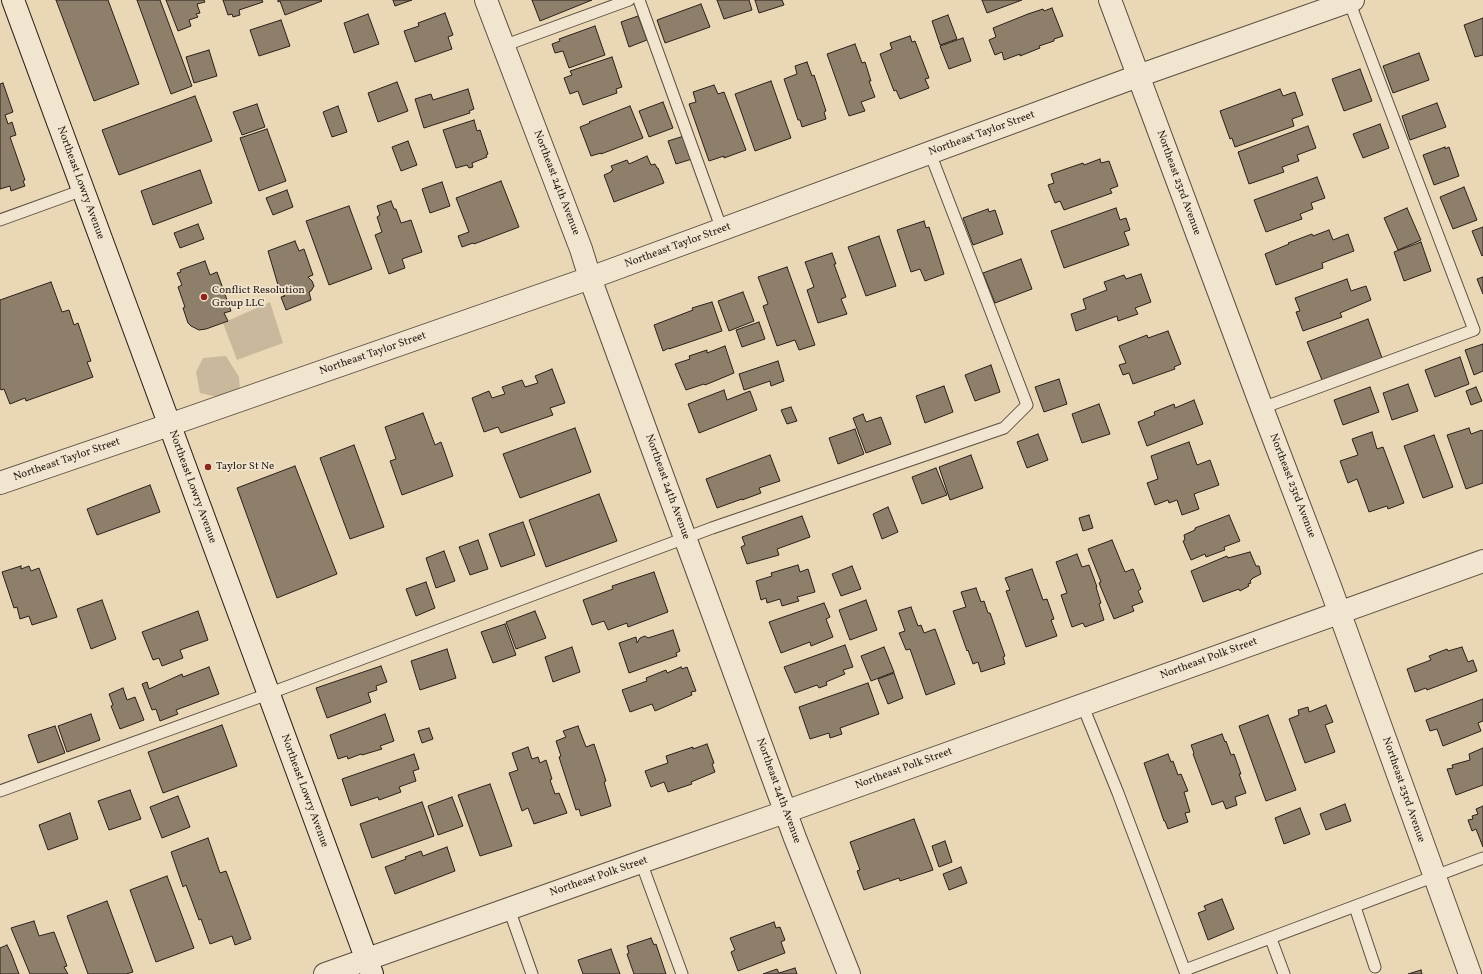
<!DOCTYPE html>
<html>
<head>
<meta charset="utf-8">
<style>
  body { margin:0 }
  canvas { display:block; background:#e9d7b5 }
</style>
</head>
<body>
<canvas width="1483" height="974"></canvas>
<script>
const ctx = document.querySelector('canvas').getContext('2d');
ctx.lineJoin = 'round';
function paint(path, color) { ctx.fillStyle = color; ctx.fill(path, 'evenodd'); }
const poly = rows => new Path2D(rows.map(r => 'M' + r).join(''));
function stroke(path, color, width, dash) { ctx.strokeStyle = color; ctx.lineWidth = width; ctx.lineCap = dash ? 'butt' : 'round'; ctx.setLineDash(dash || []); ctx.stroke(path); }
function write(font, color, halo, rows, align = 'center') {
  ctx.font = font + ' Vollkorn,serif'; ctx.lineWidth = 3.5; ctx.setLineDash([]); ctx.textBaseline = 'middle'; ctx.strokeStyle = halo; ctx.fillStyle = color; for (const [text, x, y, turn = 0] of rows) {
    ctx.save(); ctx.translate(x, y); ctx.rotate((+turn || 0) * Math.PI / 180); ctx.textAlign = isNaN(turn) ? turn : align; if (halo) ctx.strokeText(text, 0, 0); ctx.fillText(text, 0, 0); ctx.restore();
  }
}
paint(poly([
  [270,302,283,343,237,360,223,323],
  [226,356,239,377,240,391,218,397,200,393,196,372,203,358]
]), '#c9b89b');
const building = poly([
  [56,0,108,0,139,84,94,101,56,0],
  [137,0,160,0,192,86,171,94,137,0],
  [166,0,204,0,205,2,197,4,200,13,196,14,198,17,189,20,191,26,178,31,166,0],
  [223,0,262,0,263,2,239,10,240,15,233,17,232,14,228,15,223,0],
  [278,0,321,0,322,1,285,15,280,1,278,2,278,0],
  [393,0,412,0,395,6,393,0],
  [532,0,592,0,540,21,532,0],
  [717,0,749,0,752,10,724,19,717,0],
  [755,0,782,0,784,5,759,13,755,0],
  [982,0,1022,0,987,13,982,0],
  [701,4,710,27,665,43,657,20,701,4],
  [1052,8,1063,36,1054,39,1054,41,1039,46,1040,48,1020,56,1020,54,1004,60,1002,52,995,55,989,40,996,37,993,28,1028,14,1043,9,1044,11,1052,8],
  [445,13,453,35,448,37,452,49,415,62,404,31,419,26,418,23,445,13],
  [368,14,379,44,354,53,344,23,368,14],
  [948,15,957,39,940,45,932,21,948,15],
  [638,16,647,40,629,47,621,22,638,16],
  [1483,18,1483,55,1475,57,1464,25,1483,18],
  [281,20,290,46,259,56,250,30,281,20],
  [595,26,605,55,569,68,563,51,555,53,552,44,560,41,559,39,595,26],
  [910,36,912,42,915,41,929,78,925,79,929,88,900,99,896,90,894,91,880,54,892,49,890,43,910,36],
  [963,38,971,61,949,69,940,46,963,38],
  [855,44,862,63,865,62,871,81,869,81,875,97,861,102,865,111,849,116,827,54,855,44],
  [209,50,217,76,194,83,186,57,209,50],
  [1419,53,1429,80,1393,93,1383,66,1419,53],
  [612,57,622,87,616,89,617,93,583,105,578,91,570,94,564,78,572,75,570,71,612,57],
  [807,62,812,76,814,75,826,111,824,112,826,119,802,127,800,120,798,120,784,79,797,74,795,66,807,62],
  [1360,69,1372,101,1344,111,1332,79,1360,69],
  [771,81,791,138,755,151,735,94,771,81],
  [397,82,408,111,378,122,368,93,397,82],
  [3,83,13,112,5,115,8,124,12,122,16,135,10,137,25,180,23,181,25,186,11,191,10,186,0,189,0,84,3,83],
  [714,85,718,94,724,92,746,150,724,158,724,156,709,161,689,104,696,102,693,92,714,85],
  [468,89,474,109,469,111,470,113,424,128,415,99,431,94,433,100,468,89],
  [1280,89,1283,96,1295,92,1303,115,1292,119,1294,126,1235,147,1232,138,1230,139,1220,111,1280,89],
  [195,96,212,141,119,175,102,130,195,96],
  [663,102,673,128,649,137,639,111,663,102],
  [1437,103,1446,127,1410,140,1402,116,1437,103],
  [257,104,265,127,242,135,233,112,257,104],
  [338,106,347,132,332,137,323,112,338,106],
  [630,106,643,138,601,154,601,153,591,156,580,127,590,123,589,122,630,106],
  [474,120,477,131,480,130,488,154,486,155,487,157,472,163,473,167,469,168,467,165,456,168,443,130,474,120],
  [1380,124,1389,148,1363,158,1353,134,1380,124],
  [1308,126,1316,148,1297,155,1299,161,1282,167,1284,172,1249,184,1238,152,1308,126],
  [267,129,286,181,259,191,240,138,267,129],
  [684,136,692,159,676,164,668,141,684,136],
  [408,141,417,165,401,171,392,147,408,141],
  [1445,147,1445,149,1449,147,1459,176,1434,185,1423,155,1445,147],
  [647,156,651,165,655,164,657,168,658,168,664,183,614,202,604,175,611,172,611,171,613,170,611,166,627,160,629,164,647,156],
  [1100,159,1101,163,1109,161,1118,186,1110,189,1112,193,1064,210,1060,201,1055,203,1048,185,1054,183,1051,174,1083,163,1084,165,1100,159],
  [200,170,212,203,153,225,141,191,200,170],
  [1317,177,1325,198,1311,203,1313,209,1300,214,1302,219,1266,232,1254,200,1317,177],
  [501,181,519,227,474,244,473,243,462,247,458,236,469,232,456,198,501,181],
  [442,182,450,206,430,213,422,189,442,182],
  [1464,187,1477,220,1453,229,1440,197,1464,187],
  [287,190,293,207,273,215,266,198,287,190],
  [391,201,394,209,396,209,401,223,411,220,422,252,402,259,405,268,389,274,375,235,382,232,377,217,380,215,377,206,391,201],
  [349,206,372,269,329,285,306,221,349,206],
  [1116,208,1120,220,1126,218,1130,230,1124,232,1129,245,1064,268,1051,231,1116,208],
  [1407,208,1421,240,1398,250,1384,218,1407,208],
  [988,209,989,212,995,210,1003,234,973,245,963,218,988,209],
  [924,221,926,228,929,227,944,274,925,281,920,269,911,272,897,230,924,221],
  [198,224,204,239,180,248,174,233,198,224],
  [1483,227,1483,255,1482,256,1472,231,1483,227],
  [1329,230,1333,240,1348,234,1354,251,1322,263,1323,268,1276,285,1265,254,1289,244,1288,243,1312,234,1313,236,1329,230],
  [879,236,896,286,866,296,848,247,879,236],
  [295,241,299,251,304,249,313,275,308,277,312,281,314,286,311,291,309,292,311,300,286,310,281,297,285,296,279,292,277,287,278,285,268,251,295,241],
  [1421,242,1431,271,1404,281,1394,252,1421,242],
  [832,253,836,264,834,264,846,297,841,299,847,314,818,323,807,290,814,287,805,262,832,253],
  [1021,259,1032,289,995,303,983,273,1021,259],
  [205,261,210,275,217,272,231,311,224,313,228,321,206,329,199,330,191,326,188,323,183,308,185,307,178,287,182,285,177,273,181,272,180,270,205,261],
  [787,267,815,345,799,350,795,340,777,346,763,306,768,304,758,277,787,267],
  [1141,274,1151,302,1135,308,1138,314,1118,321,1117,316,1076,331,1071,314,1086,309,1083,299,1107,290,1104,282,1124,275,1126,279,1141,274],
  [1483,277,1483,294,1477,279,1483,277],
  [1347,279,1351,291,1366,286,1371,300,1340,313,1342,317,1303,331,1296,312,1300,311,1295,298,1347,279],
  [51,282,62,312,69,310,74,325,78,323,91,361,87,362,93,377,26,401,25,398,10,404,4,389,1,390,0,388,0,300,51,282],
  [743,292,754,321,729,331,718,301,743,292],
  [712,302,722,331,669,349,669,348,663,351,654,325,693,310,692,308,712,302],
  [1368,319,1382,358,1322,380,1307,342,1368,319],
  [759,322,765,339,742,347,736,330,759,322],
  [1168,331,1181,364,1174,367,1175,369,1133,384,1129,373,1123,375,1119,365,1126,363,1119,346,1147,335,1148,338,1168,331],
  [1483,344,1483,371,1474,375,1465,350,1483,344],
  [725,346,734,373,705,385,704,384,686,390,675,364,690,359,689,356,707,350,707,353,725,346],
  [1460,357,1469,384,1435,397,1425,370,1460,357],
  [778,361,784,381,771,386,770,381,744,390,739,374,778,361],
  [991,365,1000,392,975,401,965,375,991,365],
  [552,369,565,403,550,408,553,415,501,433,498,427,484,432,472,398,489,391,492,398,505,394,502,387,522,380,525,387,538,383,535,376,552,369],
  [1059,379,1067,404,1044,412,1035,387,1059,379],
  [1408,384,1418,411,1392,420,1383,393,1408,384],
  [944,386,953,412,925,423,916,396,944,386],
  [1370,387,1379,412,1343,425,1334,400,1370,387],
  [1476,387,1482,401,1471,405,1466,391,1476,387],
  [724,390,727,400,750,391,757,410,699,433,688,404,724,390],
  [1194,400,1203,424,1147,446,1138,422,1155,415,1154,412,1174,404,1175,408,1194,400],
  [1099,404,1110,434,1082,443,1072,414,1099,404],
  [791,407,797,421,787,424,781,410,791,407],
  [423,413,435,445,441,442,453,476,402,495,390,461,396,459,385,427,423,413],
  [863,414,866,422,881,417,891,444,866,453,853,418,863,414],
  [575,428,591,472,520,498,503,454,575,428],
  [1469,428,1471,434,1482,430,1483,432,1483,483,1466,489,1447,435,1469,428],
  [855,429,864,454,838,464,829,438,855,429],
  [1372,432,1377,449,1383,447,1404,503,1388,509,1387,506,1369,512,1357,479,1348,483,1340,461,1358,455,1352,439,1372,432],
  [1038,434,1048,460,1027,468,1017,442,1038,434],
  [1434,435,1453,487,1423,498,1404,446,1434,435],
  [1189,442,1197,465,1210,460,1219,485,1194,494,1199,509,1182,515,1177,500,1169,503,1168,500,1155,505,1147,483,1158,479,1151,456,1189,442],
  [354,445,384,527,350,539,320,458,354,445],
  [770,455,780,481,759,488,761,493,742,500,742,499,717,508,706,479,770,455],
  [971,455,983,488,950,500,939,467,971,455],
  [295,466,337,574,277,598,237,488,295,466],
  [936,468,947,495,922,504,912,477,936,468],
  [150,485,160,512,97,535,87,509,150,485],
  [599,494,617,541,546,567,529,520,599,494],
  [888,507,898,532,882,539,873,514,888,507],
  [1089,515,1093,528,1083,531,1079,518,1089,515],
  [1229,515,1240,541,1224,547,1225,550,1206,557,1205,554,1191,560,1183,541,1185,540,1184,535,1195,530,1195,528,1229,515],
  [802,516,810,537,777,549,779,555,747,564,741,547,745,545,742,537,802,516],
  [523,522,535,555,501,567,489,534,523,522],
  [478,540,488,569,470,575,459,547,478,540],
  [1112,540,1125,572,1133,569,1141,589,1138,591,1143,602,1132,606,1134,611,1114,619,1099,583,1101,582,1088,549,1112,540],
  [444,551,455,581,436,588,426,558,444,551],
  [1250,552,1256,566,1259,566,1261,574,1253,578,1250,581,1251,583,1248,584,1249,586,1240,591,1239,589,1203,602,1191,571,1227,556,1228,558,1250,552],
  [1077,554,1082,567,1089,565,1097,587,1096,587,1101,603,1099,604,1104,620,1085,627,1083,623,1072,627,1061,595,1067,593,1056,562,1077,554],
  [798,565,800,572,808,569,815,592,797,597,799,601,782,606,780,599,767,603,766,598,761,600,756,581,772,576,771,573,798,565],
  [21,566,21,569,29,566,31,571,39,568,57,617,32,625,29,616,20,619,17,607,14,608,2,572,21,566],
  [852,566,861,589,841,596,832,574,852,566],
  [1032,569,1043,600,1047,599,1054,619,1051,620,1057,636,1026,647,1006,591,1010,590,1005,578,1032,569],
  [654,572,668,612,628,627,627,623,608,630,604,621,592,625,583,600,613,589,612,586,654,572],
  [426,582,435,608,416,616,406,589,426,582],
  [976,588,981,602,984,601,988,613,990,613,1005,656,1003,657,1005,664,981,672,978,662,973,664,968,650,967,651,953,611,966,607,961,592,976,588],
  [102,600,116,639,91,649,77,609,102,600],
  [866,600,877,630,850,640,839,610,866,600],
  [824,603,830,617,826,619,833,637,811,646,810,642,781,653,769,622,824,603],
  [911,607,918,626,921,625,924,633,935,629,955,684,926,695,910,649,906,650,899,633,905,631,898,611,911,607],
  [198,611,208,640,180,650,183,658,162,666,159,658,153,660,142,632,198,611],
  [535,611,546,638,516,649,506,622,535,611],
  [505,624,516,655,493,663,481,632,505,624],
  [673,630,680,651,676,653,677,656,629,673,619,643,636,637,637,643,640,638,645,636,648,638,673,630],
  [845,645,853,667,843,670,845,674,826,682,827,685,819,688,817,685,795,693,784,667,845,645],
  [572,647,580,672,553,682,545,657,572,647],
  [884,647,894,672,871,681,861,656,884,647],
  [1462,647,1468,662,1473,660,1477,671,1427,690,1426,688,1415,692,1407,669,1431,660,1429,656,1447,649,1448,651,1462,647],
  [447,649,456,678,420,690,411,661,447,649],
  [381,666,387,682,376,686,377,690,368,693,371,702,327,718,316,688,381,666],
  [209,667,219,694,176,710,178,714,160,721,156,709,152,710,142,684,147,682,149,689,182,674,183,677,209,667],
  [681,667,682,669,687,667,696,691,691,692,692,695,655,711,652,704,630,712,622,690,647,681,646,678,666,670,667,673,681,667],
  [894,673,903,698,888,704,878,679,894,673],
  [868,683,879,714,840,728,842,734,830,738,829,733,810,739,799,707,868,683],
  [123,688,127,700,135,697,144,720,120,729,111,706,113,705,109,694,123,688],
  [1483,699,1483,721,1478,723,1481,731,1443,746,1437,729,1430,731,1426,720,1483,699],
  [1326,705,1333,722,1325,725,1335,752,1305,763,1289,719,1299,715,1298,710,1308,707,1309,712,1326,705],
  [91,714,100,740,67,752,58,726,91,714],
  [385,714,394,741,380,746,382,749,362,755,361,754,348,759,347,756,338,759,330,735,385,714],
  [1268,715,1296,790,1266,801,1239,726,1268,715],
  [222,725,237,766,163,793,148,752,222,725],
  [55,726,65,753,38,763,28,735,55,726],
  [578,726,586,747,594,744,606,781,604,782,611,806,581,816,579,809,576,810,559,757,561,756,556,741,566,737,563,731,578,726],
  [429,728,433,739,422,743,418,731,429,728],
  [1222,734,1225,742,1226,741,1231,755,1234,754,1241,774,1239,774,1246,793,1235,797,1237,805,1226,809,1223,801,1212,805,1193,754,1194,753,1191,745,1222,734],
  [707,744,714,763,712,764,715,772,691,782,692,784,668,792,664,782,651,787,645,771,668,763,666,756,693,747,693,749,707,744],
  [528,747,532,759,538,757,540,763,546,760,552,779,550,780,555,794,559,793,567,813,534,824,528,808,522,811,509,773,518,770,512,753,528,747],
  [1483,748,1483,785,1456,795,1447,769,1453,768,1452,765,1470,760,1469,754,1483,748],
  [414,754,419,769,413,771,416,781,399,787,401,792,379,800,378,797,351,806,342,779,414,754],
  [1168,754,1171,762,1173,761,1178,775,1181,774,1188,791,1184,792,1190,812,1185,813,1188,822,1168,829,1165,821,1164,821,1144,763,1168,754],
  [490,784,512,846,480,856,458,795,490,784],
  [130,790,141,819,109,830,98,801,130,790],
  [178,796,190,827,162,838,150,807,178,796],
  [452,797,463,826,438,835,428,806,452,797],
  [422,802,434,836,372,858,360,824,422,802],
  [1345,804,1351,821,1326,830,1320,814,1345,804],
  [1483,806,1483,847,1476,829,1472,831,1468,820,1473,819,1472,816,1478,814,1476,809,1483,806],
  [1300,808,1310,834,1284,844,1275,818,1300,808],
  [70,813,78,839,48,850,39,825,70,813],
  [914,819,933,870,900,881,899,878,864,890,857,871,860,870,850,842,914,819],
  [208,838,220,873,226,871,251,939,235,945,232,936,210,944,201,919,199,920,186,885,183,887,171,852,208,838],
  [945,841,952,862,939,867,932,846,945,841],
  [447,847,455,871,395,894,385,867,406,859,405,857,421,851,423,856,447,847],
  [961,867,967,883,949,890,943,874,961,867],
  [167,876,194,948,156,962,130,890,167,876],
  [1222,899,1234,929,1208,940,1198,913,1206,910,1204,906,1222,899],
  [107,901,133,972,126,974,88,974,67,916,107,901],
  [34,921,39,936,54,932,67,966,64,967,68,974,30,974,11,928,34,921],
  [774,922,776,928,780,927,785,940,781,942,785,953,738,971,731,952,735,950,730,938,774,922],
  [651,938,654,945,656,944,666,974,634,974,627,954,629,953,627,946,651,938],
  [7,945,11,953,19,974,0,974,0,948,7,945],
  [611,949,620,974,583,974,578,960,611,949],
  [795,968,797,974,763,974,777,969,779,973,795,968],
  [1421,970,1422,974,1408,974,1421,970]
]);
paint(building, '#8e7f6b');
stroke(building, '#2b201a', 1);
const service = poly([
  [639,0,722,230],
  [503,46,629,0],
  [0,220,83,190],
  [1262,408,1474,330,1349,1],
  [1082,704,1118,793,1186,974],
  [0,791,257,698,712,528,1004,428,1027,405,930,153],
  [641,862,682,974],
  [1355,907,1375,967],
  [509,909,532,974],
  [1271,939,1284,974],
  [1185,970,1483,858]
]);
const minor = poly([
  [486,0,581,249,590,278,795,838,849,974],
  [1110,0,1262,408,1331,589,1470,974],
  [0,483,169,425,590,278,1138,76,1353,0],
  [325,974,641,862,785,812,1483,561]
]);
const secondary = poly([
  [13,0,372,974]
]);
stroke(service, '#5a4e41', 13);
stroke(minor, '#5a4e41', 24);
stroke(secondary, '#2b201a', 24);
stroke(service, '#f1e5cf', 11);
stroke(minor, '#f1e5cf', 22);
stroke(secondary, '#f1e5cf', 22);
for (const [x, y, r, color] of [
  [204,297,4,"#8f2418"],
  [208,467,4,"#8f2418"]
]) { const dot = new Path2D(); dot.arc(x, y, r, 0, 2 * Math.PI); ctx.fillStyle = color; ctx.fill(dot); stroke(dot, '#f1e5cf', 1.5); }
write('11px', '#2b201a', '#f1e5cf', [
  ["Northeast Taylor Street",982,134,-20],
  ["Northeast Lowry Avenue",80,183,70],
  ["Northeast 24th Avenue",556,183,69],
  ["Northeast 23rd Avenue",1178,183,70],
  ["Northeast Taylor Street",678,246,-20],
  ["Northeast Taylor Street",373,354,-19],
  ["Northeast Taylor Street",67,460,-19],
  ["Northeast 23rd Avenue",1292,486,69],
  ["Northeast Lowry Avenue",192,487,70],
  ["Northeast 24th Avenue",667,487,70],
  ["Northeast Polk Street",1209,659,-20],
  ["Northeast Polk Street",904,769,-20],
  ["Northeast 23rd Avenue",1403,790,71],
  ["Northeast Lowry Avenue",304,791,70],
  ["Northeast 24th Avenue",778,791,70],
  ["Northeast Polk Street",599,877,-19]
]);
write('11px', '#2b201a', '#f1e5cf', [
  ["Conflict Resolution",212,291],
  ["Group LLC",212,304],
  ["Taylor St Ne",216,467]
], 'left');
</script>
</body>
</html>
